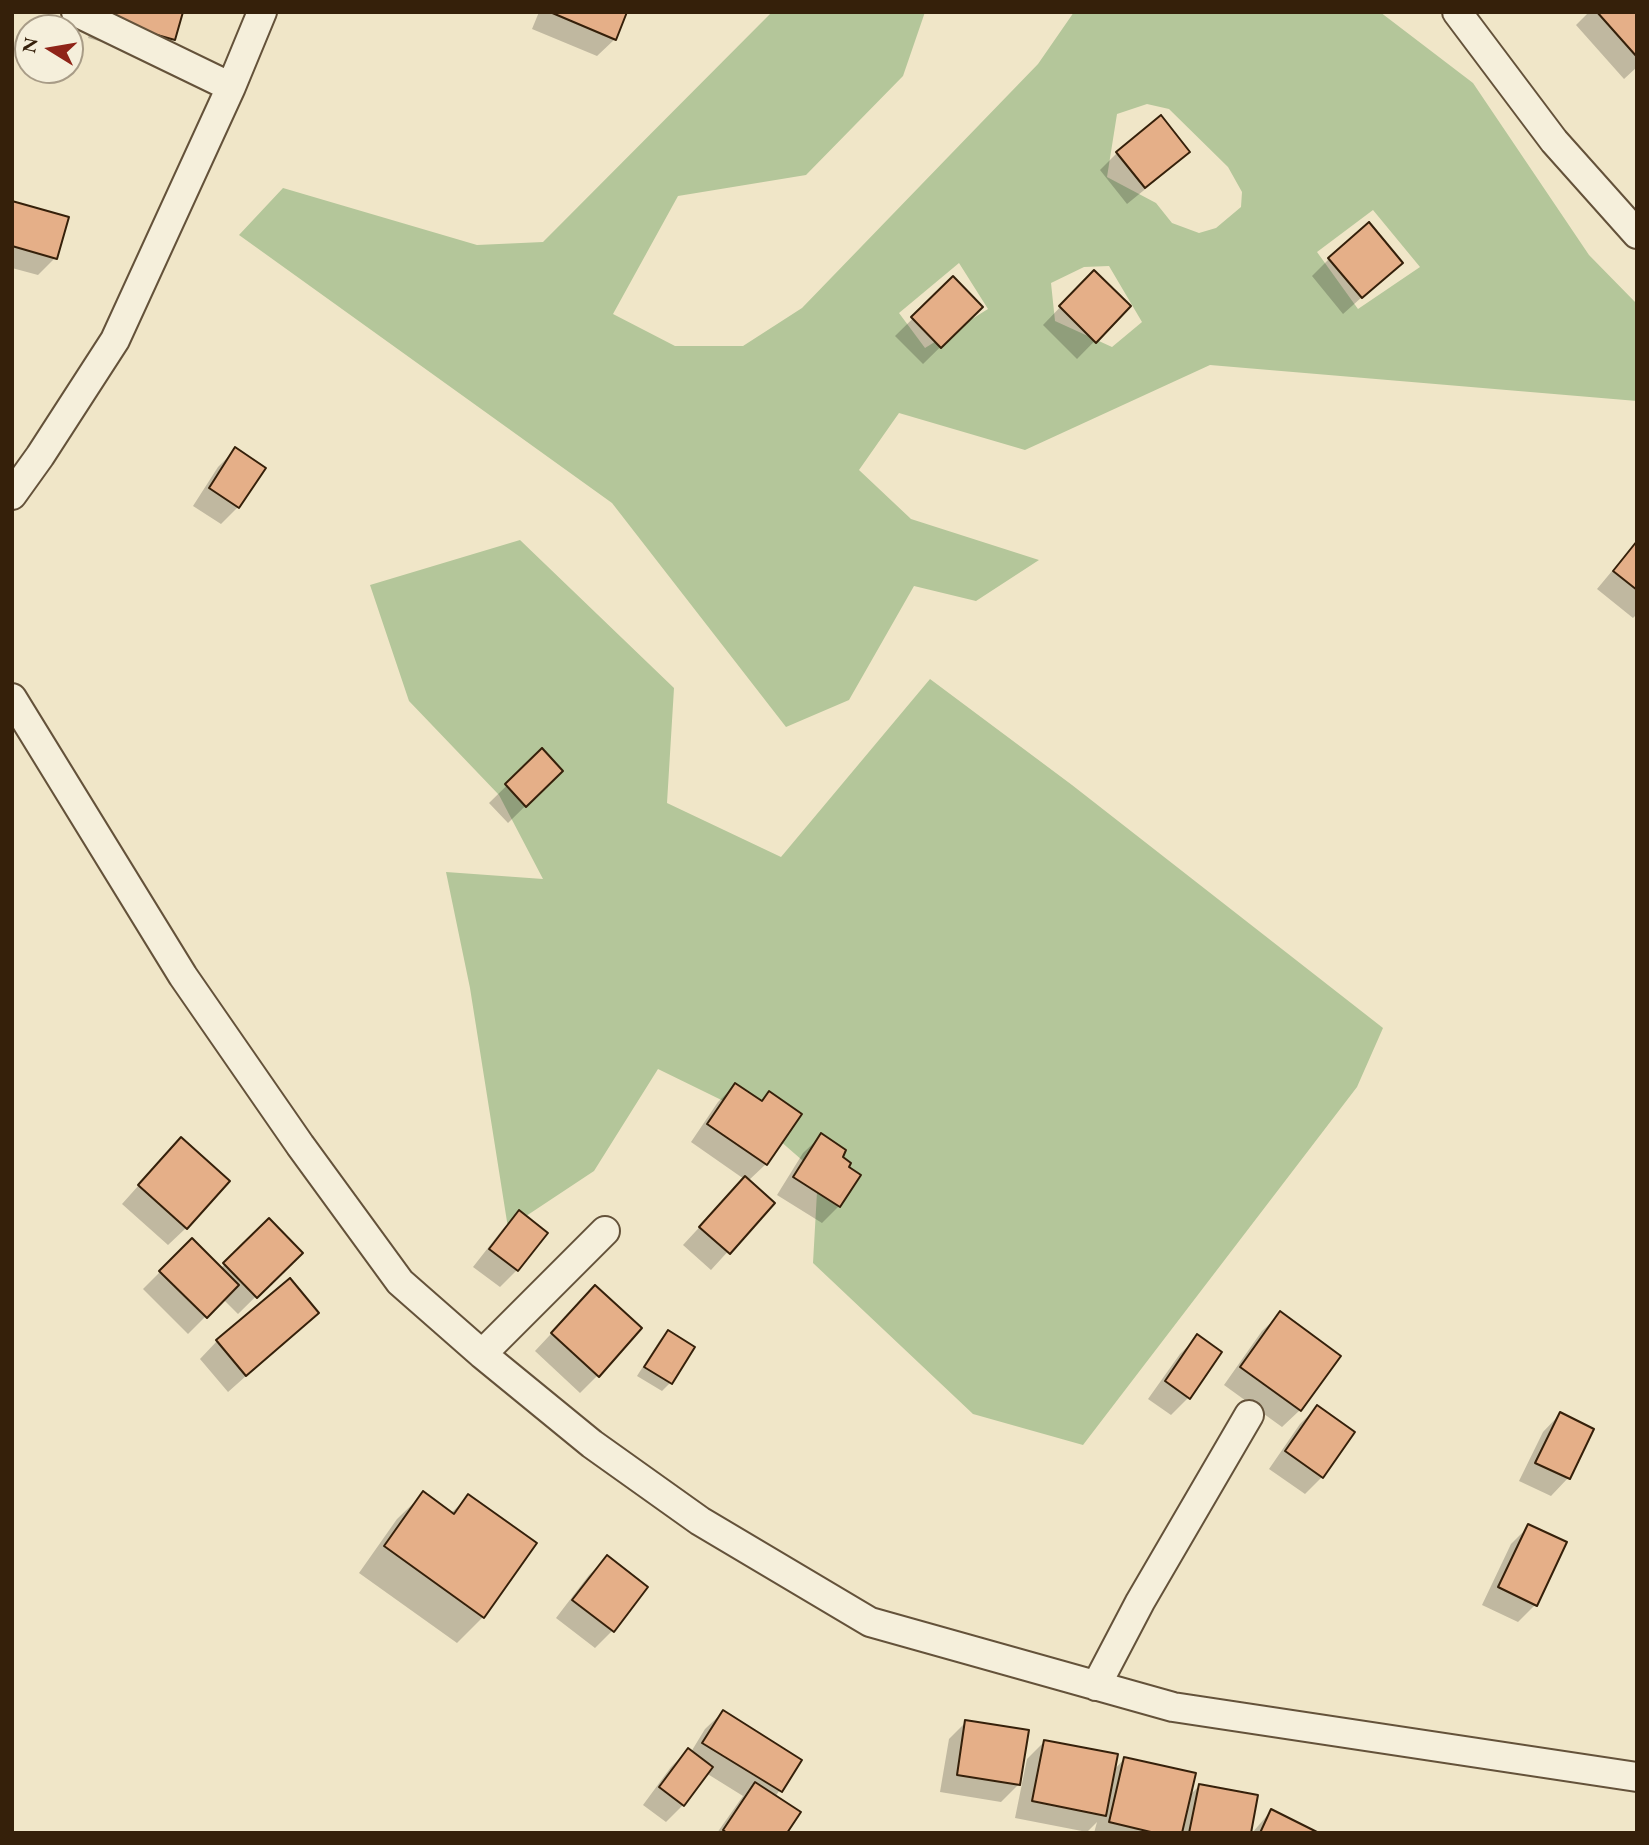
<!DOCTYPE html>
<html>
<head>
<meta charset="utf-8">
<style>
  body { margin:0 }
  #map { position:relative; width:1649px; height:1845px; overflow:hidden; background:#f0e6c8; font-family:"EB Garamond",serif }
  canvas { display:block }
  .frame { position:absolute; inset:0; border:14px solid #35200a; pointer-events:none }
  .north { position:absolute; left:14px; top:14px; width:70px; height:70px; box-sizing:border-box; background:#f5efdb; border:2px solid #a89c87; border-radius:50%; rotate:281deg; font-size:19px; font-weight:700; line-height:28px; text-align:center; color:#35200a }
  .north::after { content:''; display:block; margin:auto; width:24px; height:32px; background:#8f2418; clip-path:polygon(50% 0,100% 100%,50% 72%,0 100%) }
</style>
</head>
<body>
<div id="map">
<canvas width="1649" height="1845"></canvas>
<div class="frame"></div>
<div class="north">N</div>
</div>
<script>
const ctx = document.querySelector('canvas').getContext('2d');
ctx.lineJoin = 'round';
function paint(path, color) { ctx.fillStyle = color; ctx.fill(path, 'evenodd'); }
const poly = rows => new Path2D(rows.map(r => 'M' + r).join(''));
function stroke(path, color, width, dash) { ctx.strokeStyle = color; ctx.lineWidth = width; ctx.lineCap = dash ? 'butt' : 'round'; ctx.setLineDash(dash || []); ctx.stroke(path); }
paint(poly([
  [772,12,925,12,903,76,806,175,678,196,613,314,675,346,743,346,802,308,1038,64,1074,12,1380,12,1473,83,1589,255,1637,304,1637,401,1210,365,1025,450,899,413,859,470,911,519,1039,560,976,601,914,586,849,700,786,727,612,503,239,235,283,188,477,245,543,242],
  [1147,104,1169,109,1228,167,1242,192,1241,207,1216,228,1199,233,1172,223,1156,203,1107,177,1117,114],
  [1373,210,1420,267,1358,309,1317,252],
  [959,263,988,309,925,348,899,313],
  [1109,266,1142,322,1112,347,1055,321,1051,283,1084,267],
  [520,540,674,688,667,803,781,857,930,679,1072,785,1383,1028,1357,1087,1083,1445,973,1414,813,1263,818,1174,748,1113,658,1069,594,1171,508,1228,470,988,446,872,543,879,499,795,409,701,370,585]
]), '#b4c69a');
paint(poly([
  [95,12,174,39,156,57,88,38],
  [539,12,626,12,615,39,597,56,532,29],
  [1589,12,1637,12,1637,67,1624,79,1576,25],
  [1188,152,1170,169,1127,204,1100,170,1117,153],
  [12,202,55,258,38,275,12,268],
  [1329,259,1400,263,1343,314,1312,276],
  [1094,272,1129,306,1077,359,1043,325],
  [953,279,981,307,923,364,895,336],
  [235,450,238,507,221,524,193,506,218,467],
  [1637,541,1637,614,1633,618,1597,589],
  [542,751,561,771,508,823,489,803],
  [735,1085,760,1102,769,1093,800,1114,766,1164,748,1181,772,1203,711,1270,683,1245,744,1179,691,1142,718,1102],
  [821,1136,840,1158,839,1206,822,1223,777,1195,803,1153],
  [164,1157,186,1228,168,1245,122,1204],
  [519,1212,517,1270,500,1287,473,1267,502,1230],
  [269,1220,300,1253,238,1314,223,1299,188,1334,143,1289,192,1240,220,1269],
  [578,1305,598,1375,580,1393,535,1351],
  [317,1313,228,1392,200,1359,217,1341],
  [1280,1314,1338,1356,1300,1410,1282,1427,1224,1385,1262,1331],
  [668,1332,670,1383,662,1391,637,1376,660,1340],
  [1197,1337,1188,1398,1171,1415,1148,1399,1180,1354],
  [1317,1407,1322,1477,1305,1494,1269,1469,1300,1424],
  [1560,1414,1592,1429,1568,1478,1551,1496,1519,1481,1543,1432],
  [424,1493,451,1513,469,1496,483,1617,457,1643,359,1573,397,1519],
  [1529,1526,1535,1605,1518,1622,1482,1605,1511,1544],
  [607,1558,645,1587,612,1631,595,1648,556,1618,589,1575],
  [723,1712,800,1760,775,1797,785,1833,717,1833,743,1796,706,1773,683,1805,666,1822,643,1805,671,1767,688,1750,691,1752,705,1729],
  [966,1722,1019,1784,1001,1802,940,1792,949,1739],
  [1044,1742,1113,1771,1125,1758,1189,1796,1199,1786,1249,1833,1094,1833,1097,1822,1087,1832,1015,1818,1027,1759],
  [1271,1811,1315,1833,1252,1833]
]), '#0003');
const building = poly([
  [107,12,183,12,175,40,104,20,107,12],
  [550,12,627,12,616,40,550,12],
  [1597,12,1637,12,1637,57,1597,12],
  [1161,115,1190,152,1145,188,1116,152,1161,115],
  [12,201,69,217,57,259,12,246,12,201],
  [1369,222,1403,263,1362,298,1328,258,1369,222],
  [1094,270,1131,306,1096,343,1059,306,1094,270],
  [953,276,983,307,941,348,911,317,953,276],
  [235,447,266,468,239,508,209,488,235,447],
  [1637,541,1637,590,1613,571,1637,541],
  [542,748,563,771,526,807,505,784,542,748],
  [735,1083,762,1101,769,1091,802,1114,767,1165,707,1124,735,1083],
  [821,1133,846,1150,843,1157,851,1163,849,1167,861,1175,840,1207,793,1177,821,1133],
  [181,1137,230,1181,187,1229,138,1185,181,1137],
  [745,1176,775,1203,730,1254,699,1227,745,1176],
  [519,1210,548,1233,518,1271,489,1249,519,1210],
  [269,1218,303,1253,257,1298,223,1263,269,1218],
  [192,1238,239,1285,207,1318,159,1271,192,1238],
  [290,1278,319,1313,246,1376,216,1340,290,1278],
  [595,1285,642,1328,599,1377,551,1333,595,1285],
  [1280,1311,1341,1356,1301,1411,1240,1367,1280,1311],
  [668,1330,695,1347,672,1384,644,1367,668,1330],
  [1197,1334,1222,1352,1190,1399,1165,1381,1197,1334],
  [1317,1405,1355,1432,1323,1478,1285,1451,1317,1405],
  [1560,1412,1594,1429,1570,1479,1535,1463,1560,1412],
  [423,1491,454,1514,468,1494,537,1543,484,1618,384,1546,423,1491],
  [1528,1524,1567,1542,1537,1606,1498,1587,1528,1524],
  [607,1555,648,1587,614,1632,572,1600,607,1555],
  [723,1710,802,1760,782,1792,702,1743,723,1710],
  [965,1720,1029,1730,1020,1785,957,1775,965,1720],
  [1044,1740,1118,1754,1106,1816,1032,1801,1044,1740],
  [688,1748,713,1767,684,1806,659,1787,688,1748],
  [1124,1757,1196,1773,1182,1833,1155,1833,1109,1822,1124,1757],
  [755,1782,801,1812,787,1833,727,1833,723,1830,755,1782],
  [1199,1784,1258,1795,1251,1833,1189,1833,1199,1784],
  [1271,1809,1319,1833,1260,1833,1271,1809]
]);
paint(building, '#e5af88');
stroke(building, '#35200a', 2);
const minor = poly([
  [76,12,231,87],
  [1457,12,1554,141,1637,234],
  [12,495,40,456,115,340,231,87,262,12],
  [12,698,183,976,300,1145,400,1282,482,1354,592,1444,700,1521,870,1622,1173,1707,1637,1777],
  [482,1354,605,1231],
  [1096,1686,1140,1602,1249,1415]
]);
stroke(minor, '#64523a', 32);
stroke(minor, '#f5efdb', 28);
</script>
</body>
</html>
